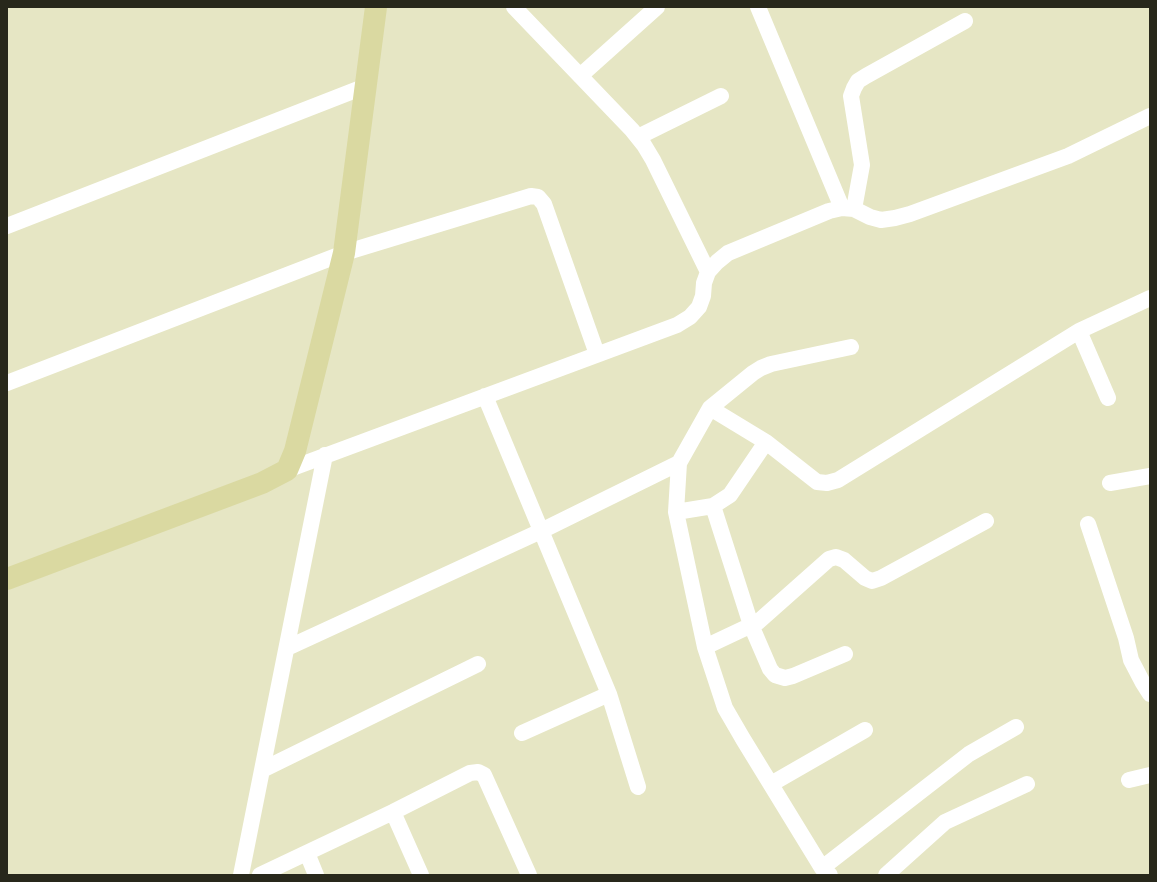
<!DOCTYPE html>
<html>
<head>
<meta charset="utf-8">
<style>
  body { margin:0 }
  #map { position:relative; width:1157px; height:882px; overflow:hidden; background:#e6e6c4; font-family:"Nunito Sans",sans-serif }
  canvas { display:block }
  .frame { position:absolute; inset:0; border:8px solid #28281b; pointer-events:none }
</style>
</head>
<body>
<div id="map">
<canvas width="1157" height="882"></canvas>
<div class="frame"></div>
</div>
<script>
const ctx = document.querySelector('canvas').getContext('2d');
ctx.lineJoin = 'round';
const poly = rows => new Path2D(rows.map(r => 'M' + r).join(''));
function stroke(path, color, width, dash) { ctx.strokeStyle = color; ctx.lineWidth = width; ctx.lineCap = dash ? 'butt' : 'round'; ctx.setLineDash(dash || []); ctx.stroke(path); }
stroke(poly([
  [514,7,632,130,644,145,653,160,708,272],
  [758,7,842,208],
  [580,76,657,7],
  [638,137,721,96],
  [854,209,862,165,851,96,854,88,858,81,866,76,965,21],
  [7,226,366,86],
  [1079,331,1108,398],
  [7,383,344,253,531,196,538,197,544,204,597,354],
  [485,396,609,694,638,787],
  [710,408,766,442,817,482,827,483,838,480,1079,331,1150,298],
  [287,470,677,325,690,317,699,307,703,296,704,283,708,272,717,262,728,253,829,211,842,208,854,209,870,217,881,220,895,218,910,214,1068,156,1150,116],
  [1110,483,1150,476],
  [713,506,751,625,770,669,775,675,785,678,793,676,845,654],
  [676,512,713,506,730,495,766,442],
  [1088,524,1126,638,1131,660,1143,683,1150,694],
  [705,647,758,622,829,559,836,557,844,560,865,578,872,581,881,578,986,521],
  [287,648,541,531,679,463],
  [522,733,609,694],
  [262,770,478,664],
  [1129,780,1150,775],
  [771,784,865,730],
  [393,812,421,875],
  [307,853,316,875],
  [822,868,969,754,1016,727],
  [241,875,325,455],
  [260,875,393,812,470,773,478,772,484,775,529,875],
  [830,875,822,868,743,739,725,708,705,647,676,512,679,463,710,408,753,373,761,368,771,364,851,347],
  [886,875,945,822,1027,784]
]), '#fff', 16);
stroke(poly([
  [7,579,262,483,287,470,295,451,344,253,376,7]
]), '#dad9a1', 22);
</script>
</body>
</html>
